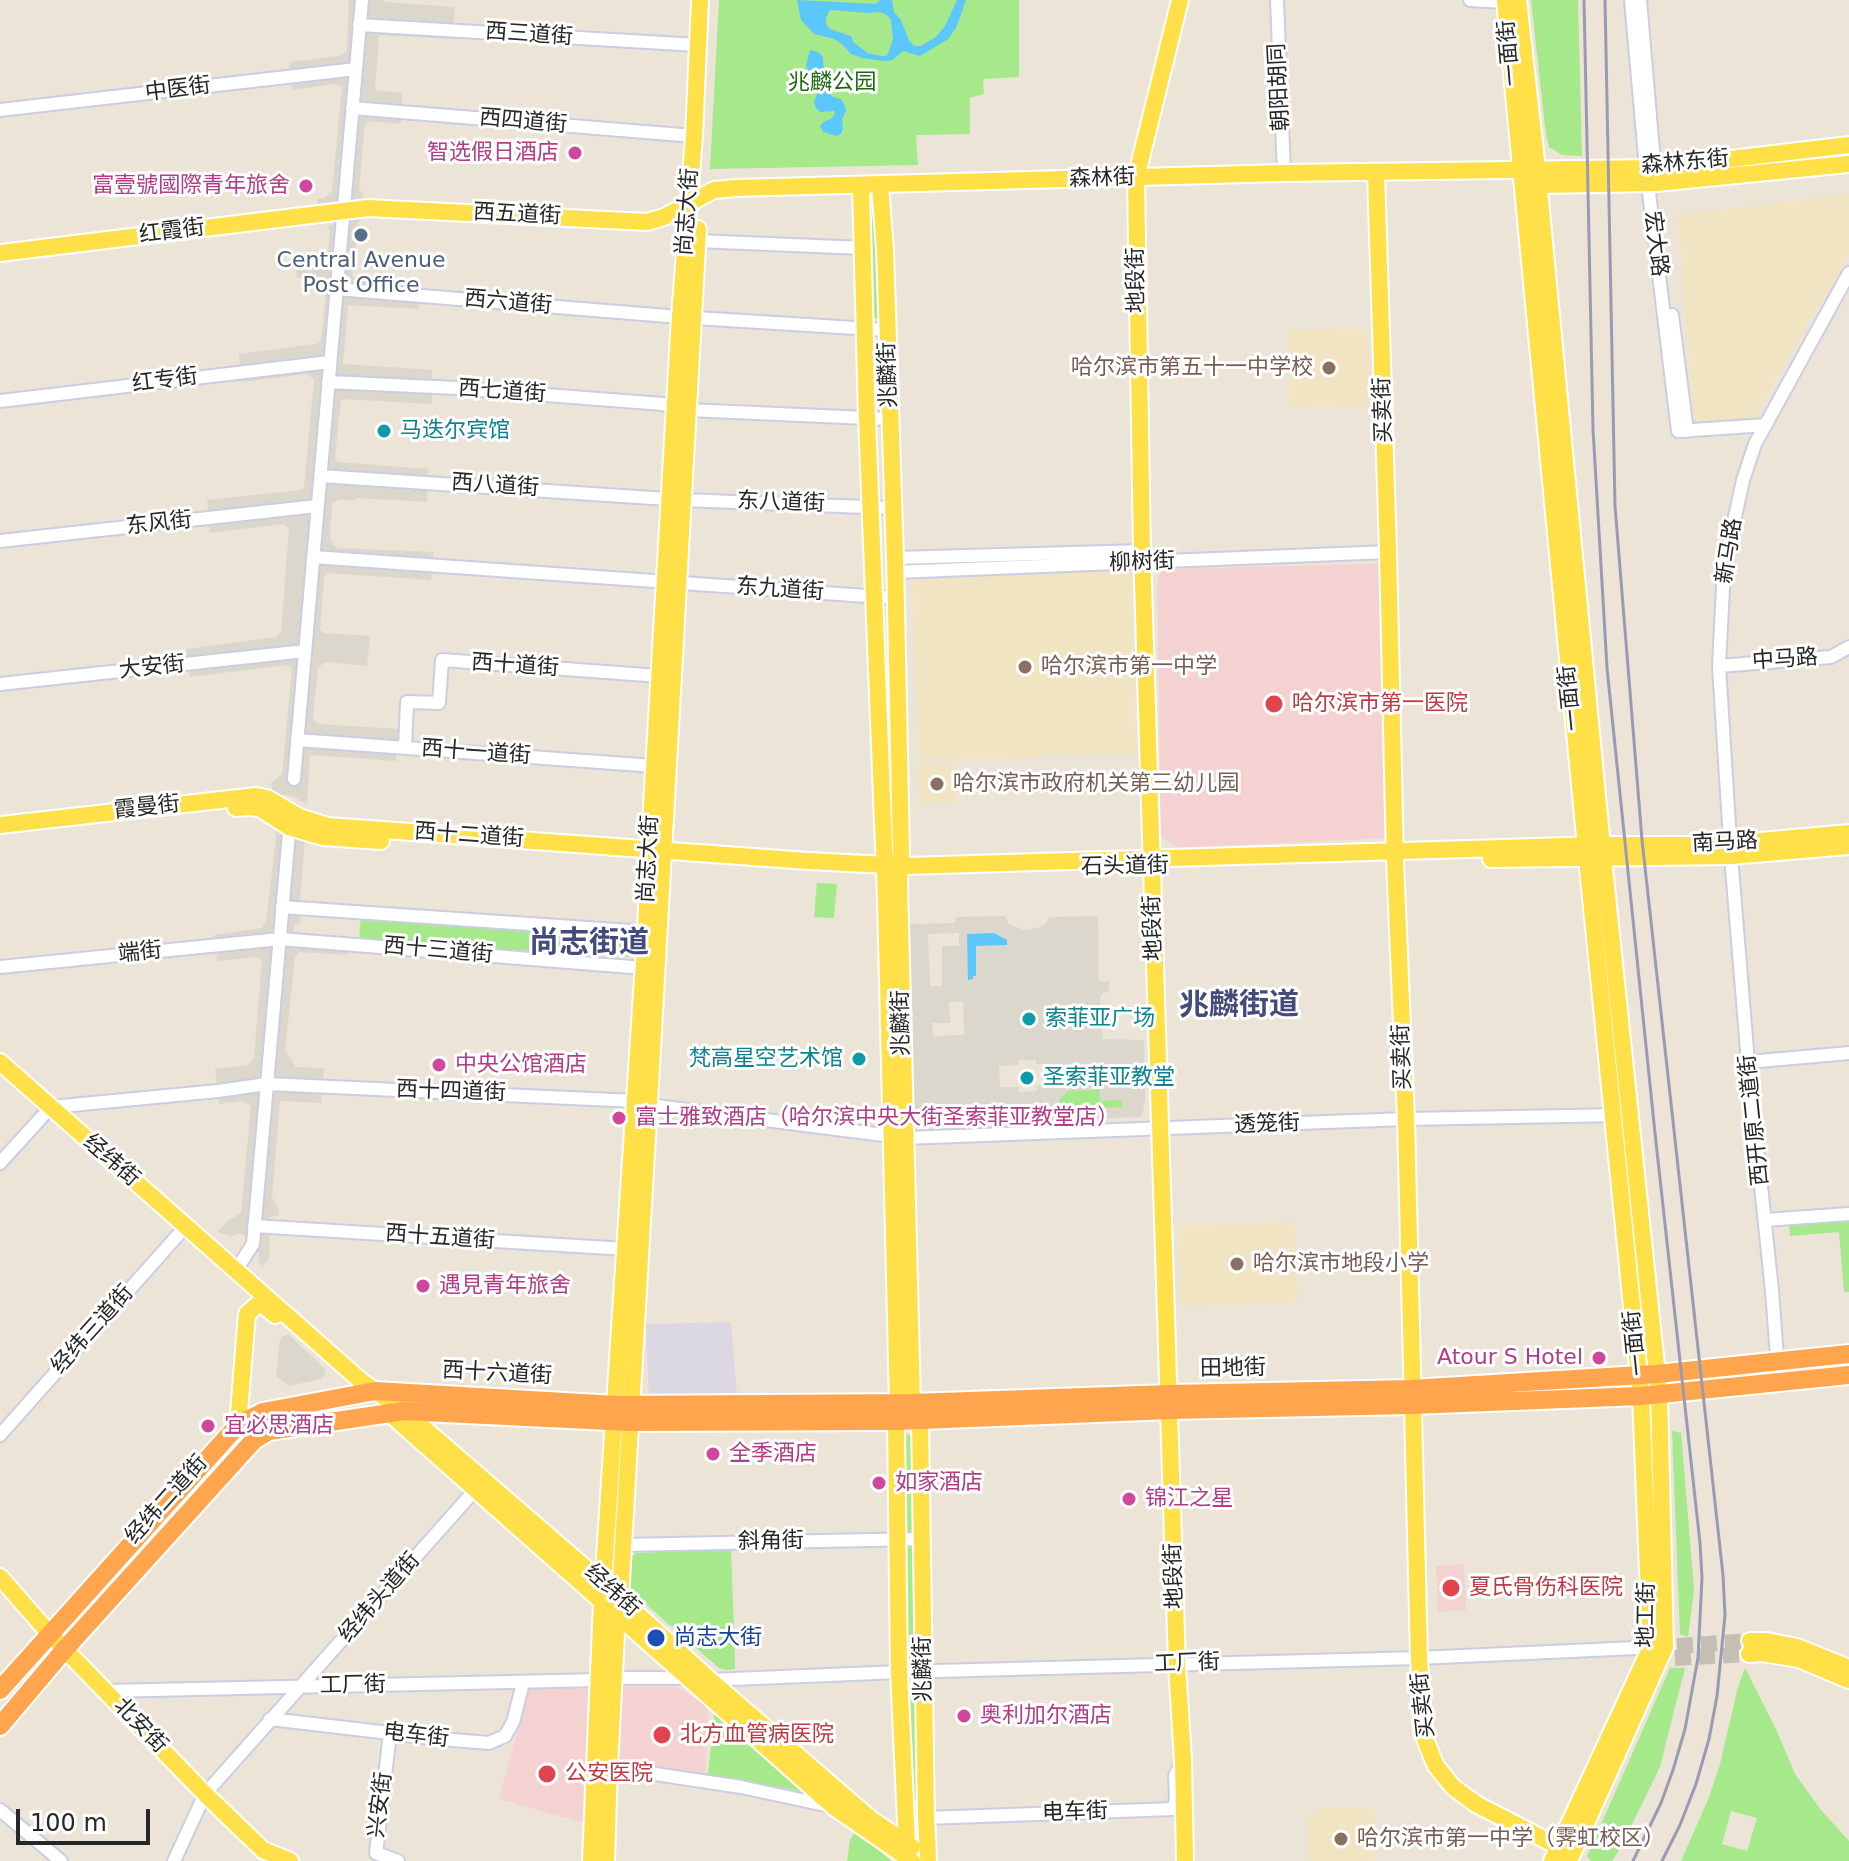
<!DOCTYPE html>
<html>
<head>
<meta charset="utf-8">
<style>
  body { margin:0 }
  #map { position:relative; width:1849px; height:1861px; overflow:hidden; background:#ece4d6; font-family:"DejaVu Sans",sans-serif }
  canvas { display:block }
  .scale { position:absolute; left:16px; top:1809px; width:134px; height:36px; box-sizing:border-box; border:4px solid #272727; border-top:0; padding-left:10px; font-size:24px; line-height:28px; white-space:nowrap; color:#272727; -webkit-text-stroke:6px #fff; paint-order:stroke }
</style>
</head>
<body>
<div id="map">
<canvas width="1849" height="1861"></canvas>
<div class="scale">100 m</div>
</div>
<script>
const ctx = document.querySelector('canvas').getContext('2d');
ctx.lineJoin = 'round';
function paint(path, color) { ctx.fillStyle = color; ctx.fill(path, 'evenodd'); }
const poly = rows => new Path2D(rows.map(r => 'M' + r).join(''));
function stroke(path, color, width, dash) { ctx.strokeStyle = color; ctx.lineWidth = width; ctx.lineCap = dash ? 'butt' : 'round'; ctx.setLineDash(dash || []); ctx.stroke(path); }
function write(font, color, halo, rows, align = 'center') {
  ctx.font = font + ' "DejaVu Sans","Noto Sans SC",sans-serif'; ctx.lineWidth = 6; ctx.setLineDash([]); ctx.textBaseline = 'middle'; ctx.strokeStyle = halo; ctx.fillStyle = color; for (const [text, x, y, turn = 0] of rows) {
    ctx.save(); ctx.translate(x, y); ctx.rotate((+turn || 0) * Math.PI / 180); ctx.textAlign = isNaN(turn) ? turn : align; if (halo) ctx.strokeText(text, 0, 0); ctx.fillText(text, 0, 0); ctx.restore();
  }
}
paint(poly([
  [731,1322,737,1395,649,1398,646,1324]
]), '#dcd8e3');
paint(poly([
  [1849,194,1849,256,1794,346,1753,420,1694,425,1678,215],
  [1368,329,1370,405,1290,408,1288,331],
  [1121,567,1131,575,1136,754,1031,756,1027,758,920,760,912,579,916,574],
  [954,763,956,803,919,804,918,765],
  [1295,1222,1298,1303,1180,1306,1177,1226],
  [1325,1807,1375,1807,1375,1861,1309,1861,1307,1817]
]), '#f0e4c3');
paint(poly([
  [1380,564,1392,829,1386,838,1176,848,1161,836,1157,580,1162,569],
  [1464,1564,1466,1610,1438,1612,1436,1566],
  [589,1686,590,1750,584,1823,499,1799,527,1696,527,1688],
  [621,1687,678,1687,708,1707,705,1776,616,1762]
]), '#f4d2d1');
paint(poly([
  [719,0,1019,0,1019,77,983,79,984,94,970,98,970,134,916,135,918,165,710,169],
  [1531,0,1578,0,1582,156,1562,155,1549,147,1546,135],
  [871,194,877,195,882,320,871,317,868,196],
  [817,883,837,884,834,918,814,917],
  [361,915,582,933,573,938,573,948,578,951,615,953,616,932,634,934,637,938,637,950,631,957,359,940],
  [1100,1089,1123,1100,1123,1108,1060,1110,1059,1099,1067,1091],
  [1849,1219,1849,1292,1844,1292,1839,1232,1790,1236,1789,1223],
  [1672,1431,1681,1433,1694,1590,1688,1637,1680,1634],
  [906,1434,912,1437,915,1530,906,1533,903,1530,902,1436],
  [906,1545,915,1545,916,1664,913,1665,909,1665,906,1662,903,1548],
  [731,1549,735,1661,735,1669,728,1670,719,1668,633,1593,626,1581,630,1557,636,1553],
  [1670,1668,1685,1668,1660,1767,1620,1849,1612,1861,1591,1861,1587,1856],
  [1745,1668,1776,1729,1795,1774,1821,1810,1849,1841,1849,1861,1681,1861,1707,1802,1719,1768,1738,1687],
  [1731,1811,1757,1818,1747,1851,1722,1844],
  [916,1683,920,1801,916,1800,913,1798,909,1689,911,1684],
  [711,1708,803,1788,800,1791,708,1775,714,1715],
  [859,1831,891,1861,847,1861,850,1840,854,1834]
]), '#a6e98b');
paint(poly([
  [349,0,383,0,384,2,455,7,452,39,379,35,375,90,402,93,401,124,371,121,365,124,359,190,363,193,363,201,318,204,317,199,324,198,332,191,342,87,334,84,292,90,289,62,339,56,347,50],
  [353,217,363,218,358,223,352,276,359,280,421,285,419,309,348,305,343,364,432,370,432,404,341,399,335,458,338,462,428,469,427,502,355,498,354,500,339,500,332,504,330,539,333,545,338,548,434,552,431,580,328,573,324,578,320,630,325,633,370,636,367,666,325,662,318,668,313,719,318,724,398,729,396,761,310,755,307,804,292,796,273,794,271,783,282,774,292,669,288,665,190,677,186,649,276,637,281,631,289,529,283,524,210,533,207,500,301,490,304,487,314,379,306,374,241,382,239,354,317,344,321,341,327,282,323,277,302,279,297,277,296,271,300,267,323,266,327,263,330,231,327,226],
  [276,825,305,837,300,899,304,902,349,905,348,918,301,914,300,923,294,926,294,932,297,936,348,939,347,955,300,952,295,957,285,1051,296,1067,324,1068,321,1103,280,1101,272,1198,279,1209,279,1215,270,1217,269,1259,262,1266,259,1262,258,1249,241,1233,230,1236,218,1232,226,1222,241,1213,251,1106,241,1101,219,1104,215,1069,248,1065,254,1057,262,960,256,957,217,961,214,935,262,928,266,922,276,839],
  [1005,916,1009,924,1024,930,1038,928,1045,924,1049,917,1098,916,1099,981,1109,981,1109,991,1104,993,1100,997,1100,1003,1101,1010,1108,1015,1108,1021,1102,1021,1103,1039,1144,1040,1145,1100,1142,1117,926,1124,920,1118,914,1104,910,924,955,923,956,917],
  [959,933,959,946,942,946,942,986,930,986,928,934],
  [949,1002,963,1002,964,1035,933,1036,932,1023,950,1023],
  [1019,1060,1036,1060,1036,1064,1044,1064,1052,1067,1056,1075,1054,1080,1046,1085,1037,1086,1037,1091,1019,1092,1019,1087,1000,1087,999,1066,1019,1065],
  [1099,1089,1100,1101,1122,1100,1123,1107,1060,1109,1059,1099,1068,1091],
  [289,1335,325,1369,325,1375,322,1379,289,1386,276,1376,280,1340,282,1336]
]), '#dbd7cd');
paint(poly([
  [797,0,876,4,880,0,892,0,894,12,901,20,909,40,914,46,921,46,936,37,945,26,957,0,966,0,956,28,948,39,920,56,903,51,893,60,884,61,862,58,851,54,842,44,834,39,814,34,801,20],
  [830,10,868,13,880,12,887,15,891,20,893,39,888,54,886,56,881,56,868,53,854,43,851,36,830,29,826,24,826,18],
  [810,50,818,52,823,57,825,89,833,97,841,99,845,106,846,111,842,119,843,129,841,134,836,136,823,132,820,126,824,122,832,118,835,114,834,111,820,112,816,108,814,102,818,91,811,81,806,65],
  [994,933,1007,940,1007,945,976,946,976,976,973,976,973,979,968,980,967,934]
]), '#5cc7fb');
stroke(poly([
  [1677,1646,1750,1641],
  [1675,1658,1749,1654]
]), '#c5beb3', 16, [16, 8]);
const minor = poly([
  [1277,0,1284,173],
  [1470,0,1506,2],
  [1631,0,1646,168,1678,431,1766,425],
  [1640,0,1655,174],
  [359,25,698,45],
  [352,108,694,136],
  [0,110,356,69],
  [697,241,863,248],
  [336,289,680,317,887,330],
  [1672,315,1687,431],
  [328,382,456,388,663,404,675,409,688,410,890,419],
  [0,401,330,362],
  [320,476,683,500,892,508],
  [0,541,317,506],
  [313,557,895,598],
  [895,558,1142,551],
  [895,572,1388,552],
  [1719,666,1831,657,1849,647],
  [0,684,305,651],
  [297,740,654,766],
  [405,747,407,702,439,703,442,660,660,676],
  [294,779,362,0],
  [282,907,646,932],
  [0,967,280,939,644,968],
  [1748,1062,1849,1053],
  [904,1138,1406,1119,1621,1115],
  [0,1163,51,1107,218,1091,267,1084,635,1101,664,1107,891,1136],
  [1765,1220,1849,1214],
  [254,1226,625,1249],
  [236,1270,253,1244,289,833],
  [1779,1383,1772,1291,1748,1062,1731,856,1719,666,1724,568,1743,480,1755,444,1849,273],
  [0,1435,186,1226],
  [622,1545,921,1539],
  [615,1678,688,1678],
  [710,1680,899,1672,1419,1658,1658,1647],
  [106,1691,599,1680],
  [270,1719,441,1739,489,1743,505,1736,513,1722,523,1683],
  [390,1733,376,1853,398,1861],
  [609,1767,741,1787,834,1807],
  [0,1810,61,1861],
  [926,1818,1173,1809,1176,1799,1175,1776,1182,1762],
  [174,1861,205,1794,475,1490]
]);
const major = poly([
  [1180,0,1136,178,1142,551,1177,1665,1183,1760,1185,1861],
  [1505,0,1587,858,1641,1396,1651,1647,1552,1861],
  [1518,0,1537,169,1603,858,1659,1394,1665,1647,1569,1861],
  [1376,173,1388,552,1395,860,1406,1119,1419,1658,1423,1721,1425,1739,1431,1754,1436,1766,1453,1787,1476,1804,1567,1851],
  [880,185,885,249,895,558,901,851,899,884,912,1403,920,1420,926,1818,928,1858],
  [1538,185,1656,183,1849,164],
  [861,186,867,418,886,898,898,1403,896,1421,899,1672,907,1844,909,1859],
  [0,253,368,208,647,222,664,217,714,190,736,188,1284,173,1654,168,1849,145],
  [236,808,250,807,261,809,289,827,323,837,381,841],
  [0,825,256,796,267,798,299,817,328,826,808,861,906,866,1601,845,1716,845,1849,833],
  [1491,859,1731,856,1849,846],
  [0,1062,361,1381,404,1411,604,1584,710,1680,872,1820,912,1847],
  [388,1412,835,1808,912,1861],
  [238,1425,247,1314,257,1305,262,1304,275,1315],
  [0,1577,49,1633,205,1794,263,1850,290,1861],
  [1750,1641,1767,1641,1797,1647,1844,1666],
  [1749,1654,1762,1653,1799,1659,1849,1680],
  [591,1861,602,1602,646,932,649,858,680,317,694,136,700,0],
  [606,1861,609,1767,617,1615,620,1598,649,1103,698,229]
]);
const highway = poly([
  [0,1690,238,1425,263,1412,375,1391,616,1405,912,1403,1170,1394,1411,1389,1657,1374,1849,1354],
  [0,1726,65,1649,254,1440,269,1431,404,1411,629,1422,896,1421,1170,1410,1412,1405,1641,1396,1849,1375]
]);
stroke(minor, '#cbcee2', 16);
stroke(major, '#fff', 20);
stroke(highway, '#fff', 22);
stroke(minor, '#fff', 12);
stroke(major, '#ffe048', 16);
stroke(highway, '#ffa54e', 18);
stroke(poly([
  [1584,0,1593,429,1607,668,1655,1133,1700,1543,1702,1578,1698,1658,1685,1729,1673,1770,1661,1803,1633,1861],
  [1605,0,1615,506,1642,840,1723,1575,1725,1615,1717,1696,1709,1739,1696,1784,1680,1825,1662,1861]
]), '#999bb4', 3);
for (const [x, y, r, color] of [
  [575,153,8,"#d1479c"],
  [306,186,8,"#d1479c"],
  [361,235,8,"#5c6f8a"],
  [1329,368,8,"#8d6e63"],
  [384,431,8,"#0f9aa8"],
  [1025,667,8,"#8d6e63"],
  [1274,704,10,"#e0444e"],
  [937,784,8,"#8d6e63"],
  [1029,1019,8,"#0f9aa8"],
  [859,1059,8,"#0f9aa8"],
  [439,1065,8,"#d1479c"],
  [1027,1078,8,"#0f9aa8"],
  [619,1118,8,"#d1479c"],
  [1237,1264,8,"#8d6e63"],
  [423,1286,8,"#d1479c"],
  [1599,1358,8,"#d1479c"],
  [208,1426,8,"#d1479c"],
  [713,1454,8,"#d1479c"],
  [879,1483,8,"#d1479c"],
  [1129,1499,8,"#d1479c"],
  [1451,1588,10,"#e0444e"],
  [656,1638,10,"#1a4fb4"],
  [964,1716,8,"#d1479c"],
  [662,1735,10,"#e0444e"],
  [547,1774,10,"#e0444e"],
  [1341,1839,8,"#8d6e63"]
]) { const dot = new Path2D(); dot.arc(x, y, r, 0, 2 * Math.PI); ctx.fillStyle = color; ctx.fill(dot); stroke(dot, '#fff', 3); }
write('22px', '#272727', '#fff', [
  ["西三道街",529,35,4],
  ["一面街",1510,53,-95],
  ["朝阳胡同",1280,87,-93],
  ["中医街",178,90,-7],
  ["西四道街",523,122,5],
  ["森林东街",1685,163,-5],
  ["森林街",1102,179,-2],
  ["尚志大街",688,212,-86],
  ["西五道街",517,215,3],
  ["红霞街",172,232,-7],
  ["宏大路",1655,244,83],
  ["地段街",1137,280,-91],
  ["西六道街",508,303,5],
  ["兆麟街",889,375,-92],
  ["红专街",165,381,-7],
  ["西七道街",502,392,4],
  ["买卖街",1384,410,-92],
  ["西八道街",495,486,4],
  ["东八道街",781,503,2],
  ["东风街",159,524,-6],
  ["新马路",1730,551,-81],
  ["柳树街",1142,563,-2],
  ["东九道街",780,590,4],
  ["中马路",1785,660,-4],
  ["西十道街",515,666,4],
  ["大安街",152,668,-6],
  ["一面街",1571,698,-96],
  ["西十一道街",476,753,4],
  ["霞曼街",147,808,-6],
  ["西十二道街",469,836,4],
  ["南马路",1725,843,-3],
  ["尚志大街",649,859,-87],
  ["石头道街",1125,867,-1],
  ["地段街",1154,928,-92],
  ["西十三道街",438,951,5],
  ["端街",140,953,-6],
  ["兆麟街",902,1023,-91],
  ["买卖街",1403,1057,-92],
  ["西十四道街",451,1092,2],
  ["西开原二道街",1755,1120,-96],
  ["透笼街",1267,1125,-2],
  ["经纬街",111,1161,41],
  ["西十五道街",440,1238,4],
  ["经纬三道街",93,1330,-48],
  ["一面街",1636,1343,-96],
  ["田地街",1233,1369,-1],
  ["西十六道街",497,1374,3],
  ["经纬二道街",167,1500,-48],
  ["斜角街",771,1542,-1],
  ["地段街",1175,1576,-92],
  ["经纬街",612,1591,42],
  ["经纬头道街",380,1598,-49],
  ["地工街",1647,1615,-89],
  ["工厂街",1187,1664,-2],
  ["兆麟街",924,1669,-91],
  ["工厂街",353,1686,-1],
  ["买卖街",1424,1705,-96],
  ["北安街",140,1726,46],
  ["电车街",416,1736,7],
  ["兴安街",381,1805,-83],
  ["电车街",1075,1813,-2]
]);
write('22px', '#1e6a11', '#fff', [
  ["兆麟公园",832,83]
]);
write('22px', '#b23c85', '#fff', [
  ["智选假日酒店",559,153,"right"],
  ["富壹號國際青年旅舍",290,186,"right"],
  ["中央公馆酒店",455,1065],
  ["富士雅致酒店（哈尔滨中央大街圣索菲亚教堂店）",635,1118],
  ["遇見青年旅舍",439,1286],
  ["Atour S Hotel",1583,1358,"right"],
  ["宜必思酒店",224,1426],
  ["全季酒店",729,1454],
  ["如家酒店",895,1483],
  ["锦江之星",1145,1499],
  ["奥利加尔酒店",980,1716]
], 'left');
write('22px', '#4e5e75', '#fff', [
  ["Central Avenue",361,261],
  ["Post Office",361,286]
]);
write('22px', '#785e54', '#fff', [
  ["哈尔滨市第五十一中学校",1313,368,"right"],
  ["哈尔滨市第一中学",1041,667],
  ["哈尔滨市政府机关第三幼儿园",953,784],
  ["哈尔滨市地段小学",1253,1264],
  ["哈尔滨市第一中学（霁虹校区）",1357,1839]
], 'left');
write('22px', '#0d838f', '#fff', [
  ["马迭尔宾馆",400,431],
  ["索菲亚广场",1045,1019],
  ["梵高星空艺术馆",843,1059,"right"],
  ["圣索菲亚教堂",1043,1078]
], 'left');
write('22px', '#be3a42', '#fff', [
  ["哈尔滨市第一医院",1292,704],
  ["夏氏骨伤科医院",1469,1588],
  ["北方血管病医院",680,1735],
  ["公安医院",565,1774]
], 'left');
write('22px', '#164399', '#fff', [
  ["尚志大街",674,1638]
], 'left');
write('bold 30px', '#434a7c', '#fff', [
  ["尚志街道",589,944],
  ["兆麟街道",1239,1006]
]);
</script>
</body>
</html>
